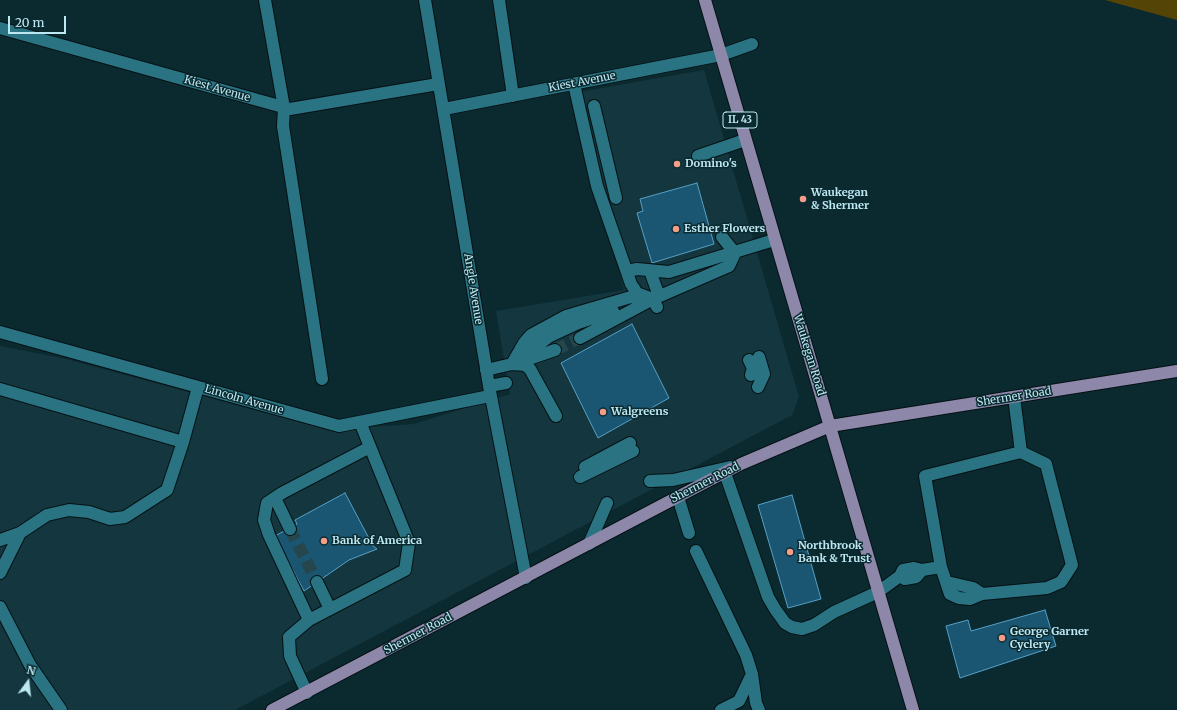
<!DOCTYPE html>
<html>
<head>
<meta charset="utf-8">
<style>
  body { margin:0 }
  #map { position:relative; width:1177px; height:710px; overflow:hidden; background:#0b2a30; font-family:Merriweather,serif }
  canvas { display:block }
  .north { position:absolute; left:8px; top:662px; width:40px; height:40px; -webkit-text-stroke:3px #0b2a30; paint-order:stroke; rotate:15deg; font-size:11px; font-weight:700; line-height:16px; text-align:center; color:#bde8f2 }
  .north::after { content:''; display:block; margin:auto; width:14px; height:18px; background:#bde8f2; clip-path:polygon(50% 0,100% 100%,50% 72%,0 100%) }
  .scale { position:absolute; left:8px; top:16px; width:58px; height:18px; box-sizing:border-box; border:2px solid #bde8f2; border-top:0; padding-left:5px; font-size:12px; line-height:14px; white-space:nowrap; color:#bde8f2; -webkit-text-stroke:3px #0b2a30; paint-order:stroke }
</style>
</head>
<body>
<div id="map">
<canvas width="1177" height="710"></canvas>
<div class="north">N</div>
<div class="scale">20 m</div>
</div>
<script>
const ctx = document.querySelector('canvas').getContext('2d');
ctx.lineJoin = 'round';
function paint(path, color) { ctx.fillStyle = color; ctx.fill(path, 'evenodd'); }
const poly = rows => new Path2D(rows.map(r => 'M' + r).join(''));
function stroke(path, color, width, dash) { ctx.strokeStyle = color; ctx.lineWidth = width; ctx.lineCap = dash ? 'butt' : 'round'; ctx.setLineDash(dash || []); ctx.stroke(path); }
function write(font, color, halo, rows, align = 'center') {
  ctx.font = font + ' Merriweather,serif'; ctx.lineWidth = 3; ctx.setLineDash([]); ctx.textBaseline = 'middle'; ctx.strokeStyle = halo; ctx.fillStyle = color; for (const [text, x, y, turn = 0] of rows) {
    ctx.save(); ctx.translate(x, y); ctx.rotate((+turn || 0) * Math.PI / 180); ctx.textAlign = isNaN(turn) ? turn : align; if (halo) ctx.strokeText(text, 0, 0); ctx.fillText(text, 0, 0); ctx.restore();
  }
}
paint(poly([
  [704,70,799,397,792,415,235,710,0,710,0,346,62,358,329,430,414,424,510,394,496,311,624,290,574,93]
]), '#14373f');
paint(poly([
  [1105,0,1177,0,1177,20]
]), '#544506');
const building = poly([
  [697,183,714,244,652,263,637,213,643,211,640,199,697,183],
  [632,324,669,398,598,438,561,363,632,324],
  [345,493,373,546,377,549,349,560,304,591,275,536,297,524,295,520,345,493],
  [792,495,821,599,788,608,758,505,792,495],
  [1045,610,1056,646,960,678,946,626,968,620,971,631,1045,610]
]);
paint(building, '#1a5571');
stroke(building, '#56a0c7', 1);
stroke(poly([
  [555,350,580,338],
  [290,529,317,582]
]), '#26464d', 12, [12, 6]);
const minor = poly([
  [265,0,284,108,283,126,322,379],
  [425,0,489,386,526,578],
  [499,0,513,96],
  [0,28,290,109,438,84],
  [574,84,597,186,631,284,637,293,653,299,657,307],
  [594,106,616,198],
  [444,109,721,55,752,44],
  [698,156,745,140],
  [722,237,735,253],
  [627,271,637,269,669,272,774,240],
  [650,271,659,296],
  [0,332,339,426,490,396],
  [580,338,653,299,729,266,735,253],
  [749,360,753,368,751,375],
  [523,361,555,350],
  [515,362,550,336,578,323,613,311],
  [512,364,525,365,530,369,556,416],
  [486,370,512,364,524,343,531,335,566,316,631,297,646,298],
  [489,386,506,383],
  [758,387,764,374,759,357],
  [0,389,183,442],
  [585,467,630,443],
  [725,473,768,597,775,609,785,623,792,627,802,629,814,625,834,612,878,592,900,576,903,570,914,568,922,570,941,567,925,476,1021,452,1014,397],
  [580,477,633,451],
  [650,481,673,480,730,467],
  [678,497,689,533],
  [275,498,290,529],
  [0,540,20,533],
  [589,544,607,503],
  [696,551,746,655,752,674,756,703,759,710],
  [941,567,950,594,959,598,970,599,982,594,1047,588,1061,582,1065,576,1072,565,1046,464,1021,452],
  [0,573,20,533,47,515,69,510,89,512,110,519,125,517,167,490,183,442,198,387],
  [900,576,905,579,916,577,922,570],
  [317,582,330,609],
  [947,582,973,588,982,594],
  [0,607,30,665,61,710],
  [309,620,269,535,264,520,267,503,282,493,370,447],
  [307,693,290,656,289,637,309,620,405,570,409,543,360,422],
  [721,710,739,701,752,674]
]);
const major = poly([
  [705,0,913,710],
  [272,710,708,481,741,464,830,426,1177,371]
]);
stroke(minor, '#051113', 14);
stroke(major, '#051113', 14);
stroke(minor, '#297382', 12);
stroke(major, '#8d87aa', 12);
for (const [x, y, r, color] of [
  [677,164,4,"#f49e8a"],
  [803,199,4,"#f49e8a"],
  [676,229,4,"#f49e8a"],
  [603,412,4,"#f49e8a"],
  [324,541,4,"#f49e8a"],
  [790,552,4,"#f49e8a"],
  [1002,638,4,"#f49e8a"]
]) { const dot = new Path2D(); dot.arc(x, y, r, 0, 2 * Math.PI); ctx.fillStyle = color; ctx.fill(dot); stroke(dot, '#0b2a30', 1.5); }
for (const [x, y, w] of [
  [740,120,34]
]) { const box = new Path2D(); box.roundRect(x - w / 2, y - 8, w, 16, 3); ctx.fillStyle = '#0b2a30'; ctx.fill(box); stroke(box, '#bde8f2', 1); }
write('bold 10px', '#bde8f2', null, [
  ["IL 43",740,120]
]);
write('11px', '#bde8f2', '#0b2a30', [
  ["Kiest Avenue",582,82,-11],
  ["Kiest Avenue",217,89,16],
  ["Angle Avenue",473,289,81],
  ["Waukegan Road",809,355,73],
  ["Shermer Road",1014,397,-9],
  ["Lincoln Avenue",244,400,16],
  ["Shermer Road",705,483,-27],
  ["Shermer Road",418,634,-28]
]);
write('bold 11px', '#bde8f2', '#0b2a30', [
  ["Domino's",685,164],
  ["Waukegan",811,193],
  ["& Shermer",811,206],
  ["Esther Flowers",684,229],
  ["Walgreens",611,412],
  ["Bank of America",332,541],
  ["Northbrook",798,546],
  ["Bank & Trust",798,559],
  ["George Garner",1010,632],
  ["Cyclery",1010,645]
], 'left');
</script>
</body>
</html>
